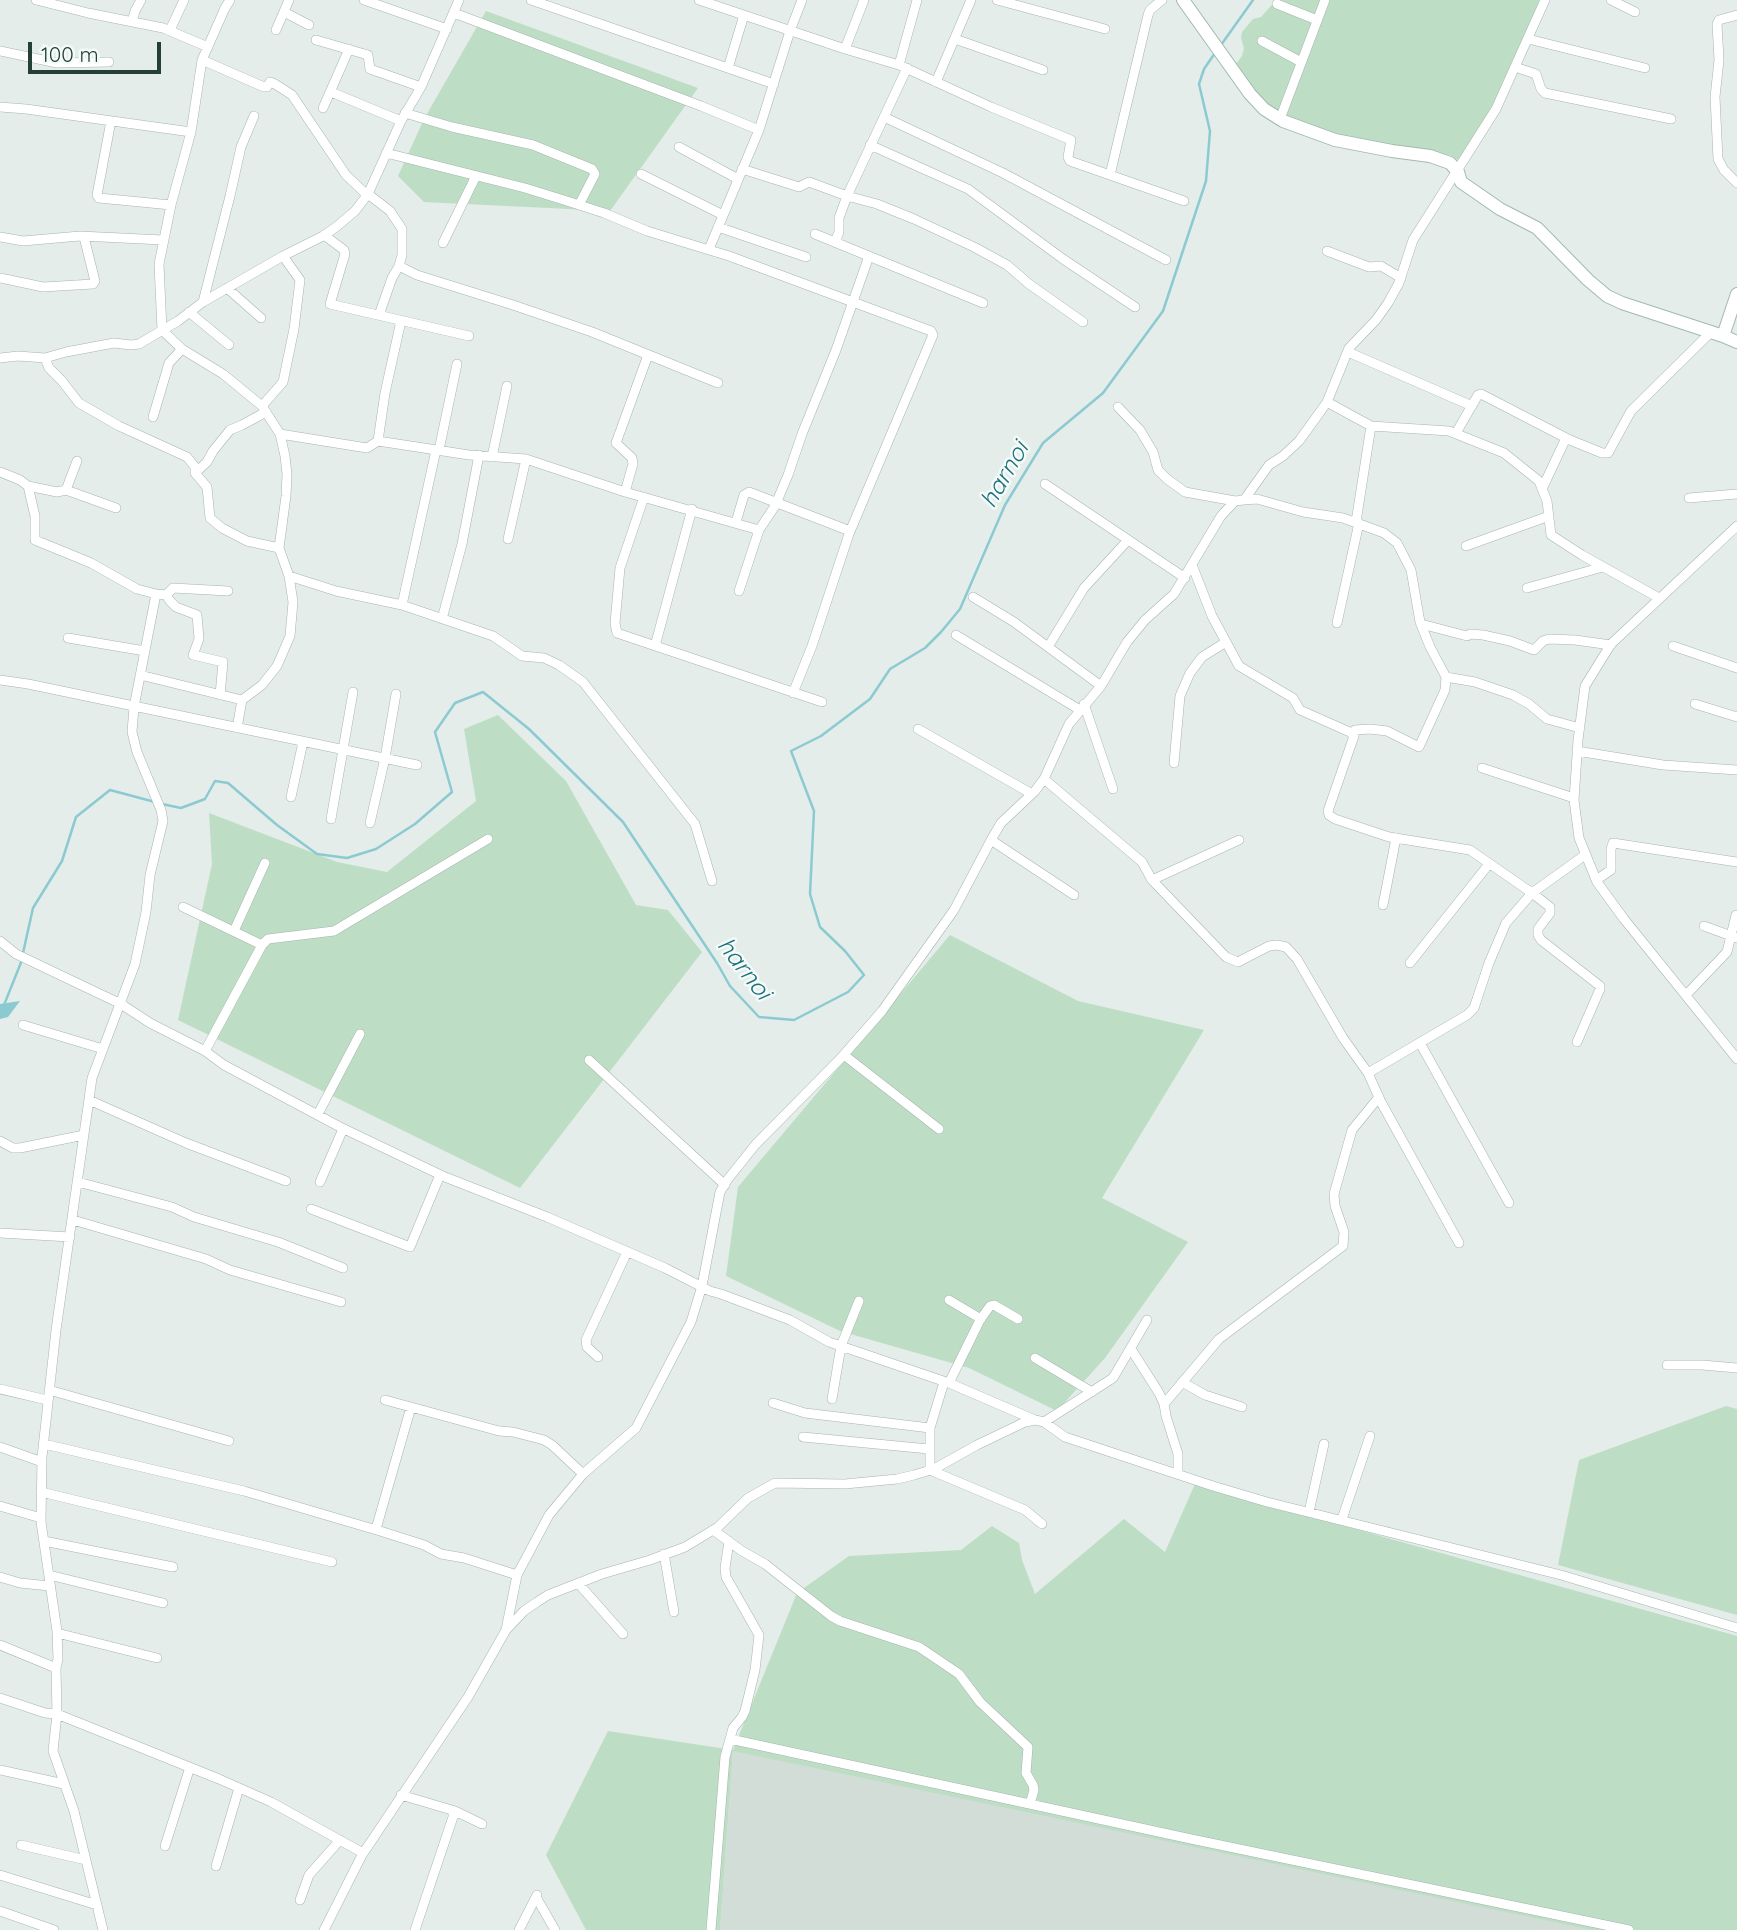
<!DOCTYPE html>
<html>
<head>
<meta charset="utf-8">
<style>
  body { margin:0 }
  #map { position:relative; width:1737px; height:1930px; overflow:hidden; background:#e4ede9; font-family:Quicksand,sans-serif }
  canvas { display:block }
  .scale { position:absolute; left:28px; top:42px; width:133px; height:32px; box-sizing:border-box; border:4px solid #233f36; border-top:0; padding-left:9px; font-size:21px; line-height:24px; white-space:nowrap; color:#233f36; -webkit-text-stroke:5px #f4faf7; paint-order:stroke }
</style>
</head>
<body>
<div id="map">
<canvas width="1737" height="1930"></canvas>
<div class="scale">100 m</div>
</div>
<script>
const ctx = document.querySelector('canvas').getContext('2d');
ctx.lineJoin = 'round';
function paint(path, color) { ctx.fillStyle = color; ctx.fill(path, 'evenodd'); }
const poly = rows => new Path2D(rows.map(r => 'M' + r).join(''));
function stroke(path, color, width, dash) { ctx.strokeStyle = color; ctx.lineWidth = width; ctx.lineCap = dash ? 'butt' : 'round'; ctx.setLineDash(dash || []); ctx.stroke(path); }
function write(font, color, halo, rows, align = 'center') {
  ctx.font = font + ' Quicksand,sans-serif'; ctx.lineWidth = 5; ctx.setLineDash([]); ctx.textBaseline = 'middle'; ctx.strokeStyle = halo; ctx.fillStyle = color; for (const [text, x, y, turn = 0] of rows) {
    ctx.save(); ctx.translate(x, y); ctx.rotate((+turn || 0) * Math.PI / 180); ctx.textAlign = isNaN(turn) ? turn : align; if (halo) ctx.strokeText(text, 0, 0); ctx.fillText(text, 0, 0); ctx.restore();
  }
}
paint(poly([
  [735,1744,1595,1930,720,1930,733,1751]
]), '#d2ddd7');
paint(poly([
  [1276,0,1541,0,1496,101,1460,161,1450,155,1336,136,1286,118,1262,100,1236,64,1242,56,1244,48,1241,38,1242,32,1253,19,1261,17],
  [486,11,698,88,610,211,424,202,398,176,424,119],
  [498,715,566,781,636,905,668,910,702,952,520,1188,178,1020,212,864,209,813,337,862,387,872,476,801,464,729],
  [950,935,1078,1001,1204,1030,1102,1198,1188,1242,1105,1358,1057,1411,969,1368,840,1331,726,1276,738,1187],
  [1726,1406,1737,1409,1737,1615,1558,1565,1579,1460],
  [1195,1484,1737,1636,1737,1930,1592,1930,733,1751,720,1930,586,1930,546,1855,608,1731,733,1750,797,1593,849,1556,961,1550,992,1526,1019,1543,1022,1560,1035,1594,1124,1519,1165,1552]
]), '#bddec4');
paint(poly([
  [20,1001,8,1017,0,1019,0,1004]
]), '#8ccad2');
stroke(poly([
  [1221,45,1253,0],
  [162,804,181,808,205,799,215,781,228,783,277,825,317,854,347,858,376,849,415,824,452,792,435,732,455,703,483,692,529,729,623,822,717,963,730,986,759,1017,794,1020,848,992,864,975,845,951,820,927,810,894,814,811,791,751,821,736,870,699,890,669,925,648,941,632,960,609,1005,505,1043,443,1103,393,1163,311,1206,181,1210,131,1199,84,1204,69,1215,53],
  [23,953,33,908,62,861,76,817,110,790,155,802],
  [4,1005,22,960]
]), '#8ccad2', 2.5);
const street = poly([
  [36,0,88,13,163,28,208,47],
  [230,0,225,8,202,60,191,132,171,205,159,264,162,330,182,349,223,374,262,406,280,434,285,456,287,474,286,496,279,548,289,576,293,602,290,636,277,666,262,685,242,700,237,728],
  [364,0,447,29],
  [531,0,774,84],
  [699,0,845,49,899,65,991,107,1071,140,1068,157,1070,161,1184,201],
  [997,0,1105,29],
  [1611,0,1635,12],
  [1277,4,1317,20],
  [284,12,309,25],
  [454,13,701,106,759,130],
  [1737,15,1719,20,1717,24,1719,60,1715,97,1718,159,1724,170,1737,183],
  [132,22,135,11,141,0],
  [170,30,184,0],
  [276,30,289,0],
  [955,39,1043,70],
  [1528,39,1645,68],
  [316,40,368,55,370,69,421,87],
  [1262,41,1301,62],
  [845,49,864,0],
  [0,51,57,63,109,62],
  [202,60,264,87,267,87,270,82,275,84,292,95,346,175,367,195],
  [899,65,917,0],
  [1515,67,1536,74,1541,89,1545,93,1671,119],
  [728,68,744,15],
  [936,82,971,0],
  [331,92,401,121],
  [0,107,26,109,191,132],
  [323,108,349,49],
  [405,113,452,127,533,145,592,169,595,174,579,205],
  [884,117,1003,173,1166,260],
  [1280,119,1325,0],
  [111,121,97,195,99,198,171,205],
  [870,145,968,189,1063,259,1135,307],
  [679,147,738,179],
  [386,153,525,188,570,202,604,213,647,231,729,256,931,331,933,335,849,534,812,646,793,693],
  [742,169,799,187,809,182,847,196,877,204,914,219,974,247,1007,265,1029,284,1083,322],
  [641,174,723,215],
  [1110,175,1148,15,1150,10,1162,0],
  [368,194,390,211,402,229,402,255,399,266,392,278,379,315],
  [718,227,806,257],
  [815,234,983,303],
  [324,235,344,250,345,254,330,304,469,336],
  [0,237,23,241,80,236,163,240],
  [835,242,839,232,839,218,847,196,907,68],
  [443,243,476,176],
  [709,249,759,130,790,31,802,0],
  [1327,251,1369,267,1381,266,1401,278],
  [399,266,417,275,513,305,592,332,718,383],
  [0,278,43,287,93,284,95,281,84,237],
  [227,288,261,318],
  [203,302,230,196,241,147,254,116],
  [189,312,229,345],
  [1348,352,1472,406],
  [0,358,18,356,45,358,66,352,114,343,131,345,139,344,178,321,203,302,283,256,323,236,336,227,355,211,368,194,401,121,421,87,459,0],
  [45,358,49,368,62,381,79,403,119,426,187,457,195,467,195,473,207,487,210,518,222,528,247,541,279,548],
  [1327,402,1371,426,1449,431,1504,453,1539,481,1547,501,1551,535,1582,555,1659,598],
  [262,406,283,382,294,329,300,280,283,256],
  [1118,407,1140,430,1153,452,1158,470,1167,479,1185,492,1235,501],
  [153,417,169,363,182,349],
  [1456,433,1478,395,1481,394,1570,440,1602,453,1608,453,1631,411,1711,332],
  [280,434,367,448,378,441,469,455,526,459,625,492,759,530],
  [378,441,385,393,401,321],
  [439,450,457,364],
  [492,457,507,386],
  [0,472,20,480,28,486,35,516,35,540,91,563,137,589,156,594,166,595],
  [195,473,207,462,213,451,230,430,242,425,266,412],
  [1045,484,1185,578],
  [28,486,57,492,66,490,77,461],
  [1542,489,1566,438],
  [66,490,116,508],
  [625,492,633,464,632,458,616,443,648,355],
  [644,497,620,568,615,623,617,633,822,702],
  [1689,498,1737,494],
  [1244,500,1257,499,1303,512,1343,518,1384,533,1397,543,1411,570,1420,622,1430,647,1446,677,1445,690,1419,747,1387,731,1370,729,1355,730,1351,733],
  [736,522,744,495,749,492,850,531],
  [1356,522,1371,426],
  [1737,526,1611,644,1585,686,1578,740,1574,800,1579,838,1597,882,1624,919,1737,1059],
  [508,539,526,459],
  [1466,546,1549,516],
  [1192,565,1212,616,1239,666,1293,698,1300,710,1352,733,1354,736,1328,811,1329,815,1335,819,1389,837,1470,850,1532,893,1550,907,1550,913,1538,929,1538,935,1541,940,1600,986,1600,989,1577,1042],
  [289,576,336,591,402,605,493,636,522,656,544,658,559,665,583,682,695,824,712,881],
  [1527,588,1603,567],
  [739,591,759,530,775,506,788,475,802,434,836,350,869,256],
  [973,597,1014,622,1101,686],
  [402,605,436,450],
  [442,619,462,544,479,455],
  [1337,623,1359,523],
  [1421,624,1467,636,1470,634,1483,635,1510,641,1534,650,1543,641,1549,639,1575,640,1611,645],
  [956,635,1080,710],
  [68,638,145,651],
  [655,646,692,509],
  [1673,646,1737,668],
  [1048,647,1084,588,1128,540],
  [140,675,242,700],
  [1446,677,1475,682,1513,695,1529,704,1547,719,1580,728],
  [0,680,28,684,417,765],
  [220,695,223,662,193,655,199,639,197,615,176,607,170,601,166,595,173,588,228,591],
  [1084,704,1113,789],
  [1695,704,1737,717],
  [918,729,1032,794],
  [1577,751,1663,765,1737,770],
  [1174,763,1180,696,1190,673,1202,657,1226,642],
  [1482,768,1574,798],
  [1044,779,1142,862,1152,880,1226,957,1238,962,1269,946,1277,945,1286,947,1297,959,1343,1038,1368,1073,1381,1102,1459,1243],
  [291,797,303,742],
  [331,819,353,692],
  [370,823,385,758,396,694],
  [991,840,1074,895],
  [1152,880,1239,840],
  [1596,880,1611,870,1611,849,1613,843,1737,862],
  [1383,905,1396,838],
  [183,907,262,945],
  [1704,926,1737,938],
  [234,931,265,863],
  [0,941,16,954,121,1004,150,1023,205,1051,224,1065,340,1127,445,1177,547,1217,665,1268,710,1291,721,1294,790,1320,829,1342,949,1383,1035,1420],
  [1410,963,1489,864],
  [1686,995,1727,952,1736,915],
  [23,1025,103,1049],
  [1420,1043,1509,1203],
  [205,1051,262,945,268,939,334,931,488,839],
  [844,1055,939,1129],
  [589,1060,725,1185],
  [1368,1073,1467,1015,1474,1008,1489,963,1506,923,1532,893,1585,855],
  [89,1100,186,1143,286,1181],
  [318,1114,360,1034],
  [0,1141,13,1148,20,1148,84,1135],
  [78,1182,172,1207,194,1217,278,1242,343,1268],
  [320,1182,343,1129],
  [311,1209,410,1247,440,1175],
  [73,1220,206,1259,230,1270,341,1302],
  [0,1233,70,1237],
  [949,1300,981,1319],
  [1131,1349,1159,1393,1164,1404,1166,1416,1178,1454,1178,1474],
  [598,1357,587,1347,586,1340,627,1252],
  [1035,1358,1092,1392],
  [1667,1365,1702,1365,1737,1368],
  [944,1382,930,1428,930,1470,1025,1510,1042,1524],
  [1182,1382,1205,1395,1242,1407],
  [949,1383,980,1320,990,1306,994,1305,1018,1319],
  [0,1389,47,1400],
  [49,1390,229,1441],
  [832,1399,841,1346,859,1301],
  [385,1400,499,1431,513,1432,544,1440,552,1445,583,1474],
  [773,1403,805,1413,930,1428],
  [1164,1404,1219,1339,1343,1246,1344,1232,1335,1206,1334,1194,1352,1130,1379,1097],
  [1044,1422,1113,1378,1147,1320],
  [803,1437,929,1449],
  [44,1444,244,1491,380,1531,424,1545,441,1554,464,1558,517,1575],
  [0,1447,42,1462],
  [41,1492,332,1562],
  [0,1506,41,1518],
  [1309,1512,1324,1444],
  [1342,1519,1370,1436],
  [376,1529,411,1407],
  [713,1530,742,1551,765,1564,831,1616,840,1621,919,1647,959,1674,980,1702,1028,1747,1026,1773,1033,1785,1034,1790,1030,1804],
  [44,1541,173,1567],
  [664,1554,674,1612],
  [49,1575,163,1603],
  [0,1577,20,1583,50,1586],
  [578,1583,623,1634],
  [506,1630,517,1575,549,1515,583,1474,636,1428,691,1322,702,1286,720,1192,728,1179,756,1144,840,1059,882,1011,954,910,991,840,1001,823,1035,791,1044,779,1069,724,1101,686,1127,642,1145,620,1174,594,1221,516,1235,501,1244,500,1269,465,1283,456,1299,441,1320,412,1327,402,1349,348,1376,320,1388,303,1399,283,1413,240,1496,109,1545,0],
  [57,1633,157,1658],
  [0,1645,56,1668],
  [0,1698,45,1713,57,1714,219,1779,271,1802,363,1853],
  [730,1739,1191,1839,1629,1930],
  [0,1770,64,1784],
  [401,1795,455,1811,482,1824],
  [21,1845,86,1860],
  [165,1846,190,1767],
  [216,1866,239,1788],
  [0,1875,97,1905],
  [536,1897,555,1930],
  [300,1900,309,1875,340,1840],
  [0,1911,54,1930],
  [103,1930,74,1811,53,1751,57,1714,56,1668,58,1659,57,1631,41,1522,42,1457,56,1330,92,1078,135,964,146,912,150,875,163,821,161,810,137,752,132,732,134,707,156,594],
  [324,1930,362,1855,468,1697,506,1630,524,1611,537,1602,548,1595,602,1574,650,1560,685,1547,718,1527,748,1498,775,1483,845,1484,897,1479,914,1475,934,1469,977,1445,1025,1422,1035,1420,1044,1422,1065,1437,1213,1486,1267,1502,1561,1575,1737,1628],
  [415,1930,455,1811],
  [519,1930,537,1895],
  [711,1930,725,1757,733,1728,742,1717,745,1711,755,1670,759,1635,726,1577,725,1568,729,1541]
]);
const secondary = poly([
  [1183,0,1250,94,1264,109,1283,121,1335,140,1392,151,1430,156,1450,163,1458,172,1461,182,1500,209,1537,228,1588,280,1607,296,1622,303,1723,336,1737,342],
  [1723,336,1737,294]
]);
stroke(street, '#a6b5b0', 10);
stroke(secondary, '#a2b9b0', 14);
stroke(street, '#fff', 9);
stroke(secondary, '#fff', 12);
write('italic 24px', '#1c707c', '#f4faf7', [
  ["harnoi",1005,475,-60],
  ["harnoi",744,969,52]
]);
</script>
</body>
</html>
